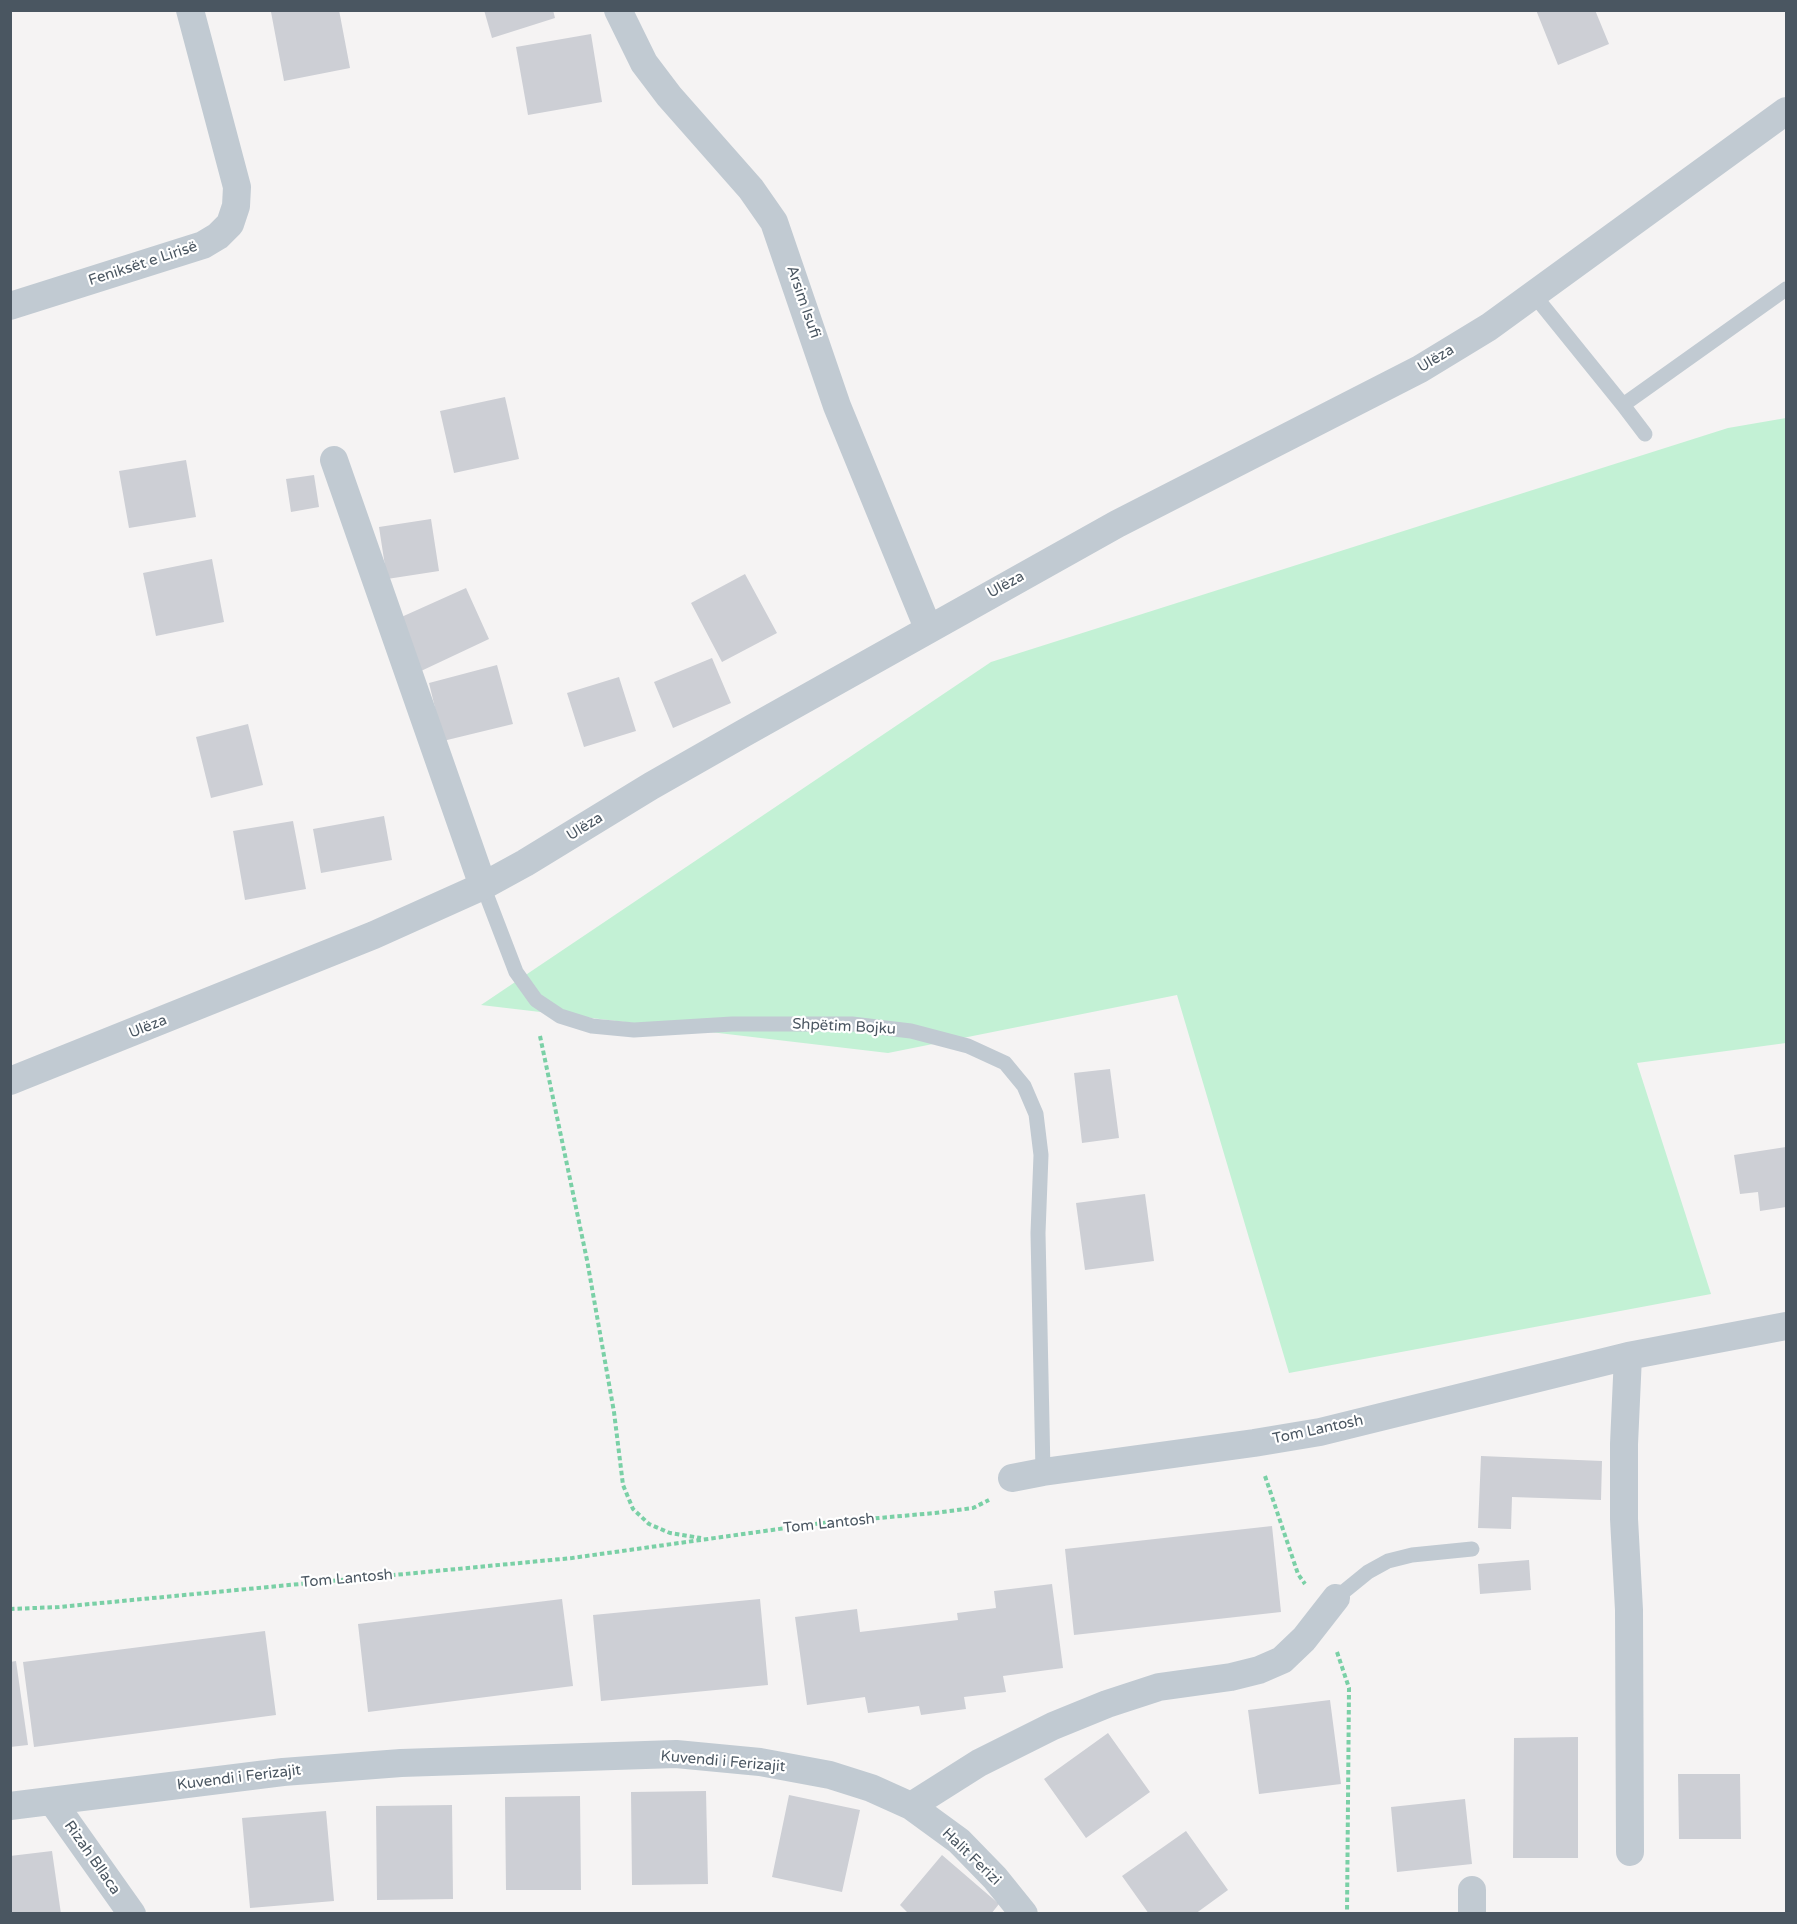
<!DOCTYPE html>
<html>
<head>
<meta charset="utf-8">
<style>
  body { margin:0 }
  #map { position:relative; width:1797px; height:1924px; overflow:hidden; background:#f5f3f3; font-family:"Varela Round",sans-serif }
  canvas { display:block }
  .frame { position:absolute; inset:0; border:12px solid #4a5661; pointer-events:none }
</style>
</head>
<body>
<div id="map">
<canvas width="1797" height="1924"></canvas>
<div class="frame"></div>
</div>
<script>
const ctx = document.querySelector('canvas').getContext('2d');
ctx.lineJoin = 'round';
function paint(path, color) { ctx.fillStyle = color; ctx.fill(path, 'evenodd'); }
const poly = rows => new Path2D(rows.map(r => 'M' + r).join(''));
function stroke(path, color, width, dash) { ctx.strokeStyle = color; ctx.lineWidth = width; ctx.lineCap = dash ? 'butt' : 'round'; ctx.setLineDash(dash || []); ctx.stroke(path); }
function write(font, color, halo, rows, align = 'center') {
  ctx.font = font + ' "Varela Round",sans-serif'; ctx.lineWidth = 4.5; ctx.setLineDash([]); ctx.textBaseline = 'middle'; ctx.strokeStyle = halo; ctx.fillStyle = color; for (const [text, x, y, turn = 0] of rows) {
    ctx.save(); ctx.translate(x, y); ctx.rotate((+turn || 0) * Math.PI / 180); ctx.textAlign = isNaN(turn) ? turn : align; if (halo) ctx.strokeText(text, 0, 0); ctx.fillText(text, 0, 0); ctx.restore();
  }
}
paint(poly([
  [1786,418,1786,1043,1637,1063,1711,1294,1289,1373,1177,995,888,1053,481,1005,991,662,1728,428]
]), '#c3f1d5');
paint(poly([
  [278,10,339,10,350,68,284,81,271,12],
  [484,10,553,10,555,18,492,38],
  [1536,10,1595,10,1609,44,1558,65],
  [591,34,602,102,528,115,516,47],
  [505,397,519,459,454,473,440,411],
  [186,460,196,517,129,528,119,471],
  [314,475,319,507,291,512,286,479],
  [431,519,439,571,387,579,379,527],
  [212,559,224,622,156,636,143,573],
  [745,574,777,633,722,662,691,603],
  [466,588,489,639,421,671,397,619],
  [712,658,731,703,673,728,654,682],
  [497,665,513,724,443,741,429,683],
  [619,677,636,731,584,747,567,693],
  [248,724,263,785,211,798,196,737],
  [384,816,392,860,321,873,313,829],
  [293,821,306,889,245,900,233,831],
  [1110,1069,1119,1138,1082,1143,1074,1073],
  [1786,1147,1786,1207,1760,1211,1758,1192,1740,1194,1734,1155],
  [1145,1194,1154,1261,1085,1270,1076,1203],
  [1481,1456,1602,1461,1601,1500,1512,1497,1511,1529,1478,1528],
  [1272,1526,1281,1612,1074,1635,1065,1549],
  [1529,1560,1531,1590,1480,1594,1478,1564],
  [1052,1584,1063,1668,1003,1676,1006,1692,964,1697,966,1709,921,1715,919,1706,868,1713,865,1697,807,1705,795,1617,857,1609,860,1632,958,1620,957,1613,996,1608,994,1591],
  [562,1599,573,1686,368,1712,358,1624],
  [760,1599,768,1685,601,1701,593,1615],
  [265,1631,276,1715,34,1747,23,1662],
  [16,1661,28,1745,10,1747,10,1662],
  [1330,1700,1341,1784,1259,1794,1248,1710],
  [1108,1733,1150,1792,1086,1838,1044,1779],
  [1578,1737,1578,1858,1513,1858,1514,1738],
  [1678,1774,1740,1774,1741,1839,1679,1839],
  [706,1791,708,1884,632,1885,631,1792],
  [789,1795,860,1810,842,1892,772,1877],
  [580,1796,581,1890,506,1890,505,1797],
  [1465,1799,1472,1864,1397,1872,1391,1807],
  [452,1805,453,1899,377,1900,376,1806],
  [326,1811,334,1901,250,1908,242,1818],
  [1186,1831,1228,1890,1195,1914,1149,1914,1122,1876],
  [52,1851,61,1914,10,1914,10,1856],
  [942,1855,999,1904,991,1914,909,1914,900,1905]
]), '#cdcfd5');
stroke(poly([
  [540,1036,587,1260,614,1412,623,1485,633,1509,649,1524,670,1533,701,1538],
  [1265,1476,1298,1574,1305,1584],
  [10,1609,59,1607,572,1558,822,1523,935,1513,973,1508,989,1500],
  [1337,1652,1349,1688,1347,1914]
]), '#7ad0a6', 4, [4.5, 3]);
stroke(poly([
  [1534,295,1623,405,1786,289],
  [1623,405,1645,434],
  [483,886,516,972,536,1000,560,1016,592,1026,634,1030,732,1024,852,1024,911,1031,968,1046,1005,1063,1024,1086,1036,1114,1041,1155,1038,1233,1043,1472],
  [1336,1598,1368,1572,1388,1561,1412,1555,1472,1549]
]), '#c1cad2', 15);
stroke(poly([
  [618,10,644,63,669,96,751,189,774,222,837,406,928,628],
  [10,306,203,245,218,236,230,224,236,206,237,187,190,10],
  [334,460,483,886],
  [10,1081,374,935,483,886,525,863,651,786,744,733,1117,524,1420,369,1489,327,1786,111],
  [1628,1356,1624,1444,1624,1519,1629,1610,1630,1852],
  [1012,1478,1043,1472,1254,1443,1320,1432,1628,1356,1786,1326],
  [52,1801,132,1914],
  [10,1806,283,1772,401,1763,676,1754,760,1762,830,1775,871,1788,911,1806,959,1841,995,1878,1024,1914],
  [911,1806,979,1763,1053,1726,1107,1704,1159,1687,1231,1677,1259,1670,1282,1660,1304,1639,1336,1598],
  [1472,1914,1472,1890]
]), '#c1cad2', 28);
write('15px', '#4a5661', '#fff', [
  ["Feniksët e Lirisë",143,264,-18],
  ["Arsim Isufi",803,302,71],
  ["Ulëza",1436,359,-31],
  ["Ulëza",1006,585,-29],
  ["Ulëza",585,827,-32],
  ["Ulëza",148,1027,-22],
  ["Shpëtim Bojku",844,1027,3],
  ["Tom Lantosh",1318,1430,-12],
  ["Tom Lantosh",829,1524,-6],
  ["Tom Lantosh",347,1579,-5],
  ["Kuvendi i Ferizajit",723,1762,5],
  ["Kuvendi i Ferizajit",239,1778,-7],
  ["Halit Ferizi",971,1857,44],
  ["Rizah Bllaca",92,1858,55]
]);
</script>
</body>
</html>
